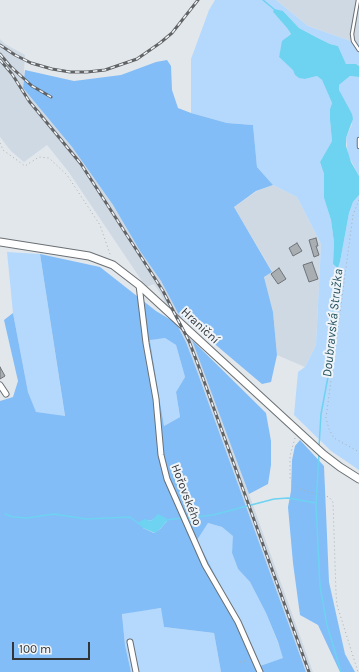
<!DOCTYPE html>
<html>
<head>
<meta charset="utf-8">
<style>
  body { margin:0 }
  #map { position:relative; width:359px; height:672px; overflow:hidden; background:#e2e7ec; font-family:Karla,sans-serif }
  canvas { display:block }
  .scale { position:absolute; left:12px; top:642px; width:78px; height:18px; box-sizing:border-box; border:2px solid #323435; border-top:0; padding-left:5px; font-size:12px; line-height:14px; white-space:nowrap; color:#323435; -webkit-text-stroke:3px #eff4f9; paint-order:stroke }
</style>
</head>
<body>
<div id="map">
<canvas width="359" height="672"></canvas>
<div class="scale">100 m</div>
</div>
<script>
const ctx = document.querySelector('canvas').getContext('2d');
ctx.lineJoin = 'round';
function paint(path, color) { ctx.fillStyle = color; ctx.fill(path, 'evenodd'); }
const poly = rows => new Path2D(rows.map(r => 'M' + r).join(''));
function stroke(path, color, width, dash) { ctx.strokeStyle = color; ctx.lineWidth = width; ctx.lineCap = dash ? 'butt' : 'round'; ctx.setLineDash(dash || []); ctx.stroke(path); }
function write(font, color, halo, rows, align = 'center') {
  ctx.font = font + ' Karla,sans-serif'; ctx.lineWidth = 4; ctx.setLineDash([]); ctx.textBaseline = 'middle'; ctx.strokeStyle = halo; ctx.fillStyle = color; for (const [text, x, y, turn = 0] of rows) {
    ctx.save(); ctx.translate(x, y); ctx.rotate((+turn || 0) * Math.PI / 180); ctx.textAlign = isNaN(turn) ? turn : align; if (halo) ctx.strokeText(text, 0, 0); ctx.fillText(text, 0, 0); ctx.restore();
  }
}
paint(poly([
  [276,0,359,0,359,44,308,26],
  [0,39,5,44,25,55,23,88,72,147,113,205,140,251,161,281,183,320,192,340,204,369,313,672,306,672,197,371,186,342,160,293,154,284,146,287,68,171,47,145,24,162,11,151,0,137],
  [273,185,297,197,321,244,316,345,305,367,277,355,273,312,264,277,272,271,234,207,257,191]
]), '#cfd9e4');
paint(poly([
  [215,0,276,0,308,26,359,44,359,66,356,64,346,64,338,46,330,44,299,28,283,11,273,12,287,28,291,34,287,37,281,48,279,57,294,70,295,75,305,79,317,76,322,80,332,103,330,109,330,120,332,141,320,162,324,174,324,198,331,220,334,242,333,264,336,268,340,262,349,213,353,202,359,195,359,470,331,451,294,415,298,372,305,367,316,345,321,244,297,197,273,185,257,167,253,125,227,123,191,113,191,59,209,10],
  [350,76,359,77,359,176,348,155,346,138,352,124,339,90,339,85],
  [7,252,40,254,65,417,36,413,28,392,13,313],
  [165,338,176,345,185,377,176,392,180,417,164,426,150,339],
  [208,523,222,527,234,536,232,553,238,569,250,582,266,613,284,658,260,666,255,652,196,540],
  [162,608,164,627,214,633,221,672,131,672,125,645,122,613]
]), '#b5d9fd');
paint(poly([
  [167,60,171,66,172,90,178,108,191,113,227,123,253,125,257,167,273,185,256,191,234,207,272,272,264,277,273,312,277,355,271,382,262,384,178,313,161,281,140,251,113,205,72,147,23,88,25,70,74,81,121,75,156,62],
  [40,254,100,267,156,311,176,323,186,342,197,371,306,672,221,672,214,633,164,627,161,608,122,614,125,645,131,672,0,672,0,401,13,397,18,381,4,320,13,313,28,392,36,412,65,416],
  [165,338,176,345,185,377,176,392,180,417,164,426,150,340],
  [156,517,167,521,160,529,154,533,143,528,148,520,151,521],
  [208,523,222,527,233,536,232,553,238,569,250,582,266,613,278,642,283,658,260,666,255,652,197,540],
  [192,340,266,413,271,441,271,465,268,484,249,494],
  [300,440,324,466,329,582,345,654,355,672,340,672,318,625,300,615,293,563,288,507,291,491,292,460,295,446]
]), '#82bdf7');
paint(poly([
  [274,9,283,11,299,28,316,37,330,44,338,46,346,64,356,64,359,66,359,77,350,76,339,85,339,90,352,114,353,119,346,138,346,146,351,162,359,176,359,195,353,202,349,213,340,262,337,268,333,264,334,242,331,220,324,198,324,174,320,162,332,141,330,120,330,109,332,103,322,80,317,76,305,79,299,78,295,75,293,70,279,57,282,41,291,34,287,28,273,12],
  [158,514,166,518,167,521,160,529,155,533,143,528,137,523,145,519,151,521]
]), '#6ed2f1');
stroke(poly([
  [263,0,275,10],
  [319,447,321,414,331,361,331,325,338,264],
  [319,454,316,504,320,586,327,625,341,672],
  [5,514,13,517,27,518,54,514,86,519,130,517,138,523],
  [186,518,213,515,274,499,288,498,316,503],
  [166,520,182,518]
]), '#6ed2f1', 1.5);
const building = poly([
  [316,238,318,246,316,246,319,255,314,257,309,240,316,238],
  [297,243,302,251,293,256,289,248,297,243],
  [312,262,318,279,309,282,303,265,312,262],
  [279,268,286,279,278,284,271,274,279,268],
  [0,367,5,376,0,379,0,367]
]);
paint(building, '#a9aeb2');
stroke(building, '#707479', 1);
const service = poly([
  [358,0,352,34,353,41,359,50],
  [359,139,359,147]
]);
const minor = poly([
  [139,285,146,343,156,399,161,455,167,479,205,565,238,622,260,672],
  [0,385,6,394],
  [130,642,136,672]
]);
const secondary = poly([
  [0,242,89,256,113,265,139,285,323,454,340,467,359,479]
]);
stroke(service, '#6a6f73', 4.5);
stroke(minor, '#6a6f73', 7);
stroke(secondary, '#6a6f73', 9);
stroke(poly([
  [0,143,3,150,25,166,39,157,49,158,67,175,100,225,111,257],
  [359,200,353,215,326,418,329,429,334,438,359,452],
  [295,438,290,456,290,478,293,484,302,490,329,497,333,502,336,593,337,605,358,672],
  [240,662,245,661,246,654]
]), '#abafb3', 1, [1, 3]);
stroke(service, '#fff', 2.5);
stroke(minor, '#fff', 5);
stroke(secondary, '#fff', 7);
const rail = poly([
  [0,45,15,55,31,63,52,69,70,72,87,72,105,70,137,59,160,43,172,33,198,0],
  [0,54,10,66,32,86,51,97],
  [0,60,12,74,29,101,81,164,163,291,179,322,189,341,200,370,309,672]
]);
stroke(rail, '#616365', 3);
stroke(rail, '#eff4f9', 1.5, [4.5]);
write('12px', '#323435', '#eff4f9', [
  ["Hraniční",200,326,43],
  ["Hořovského",186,495,69]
]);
write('italic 13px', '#25515e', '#eff4f9', [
  ["Doubravská Stružka",333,323,-84]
]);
</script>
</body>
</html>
